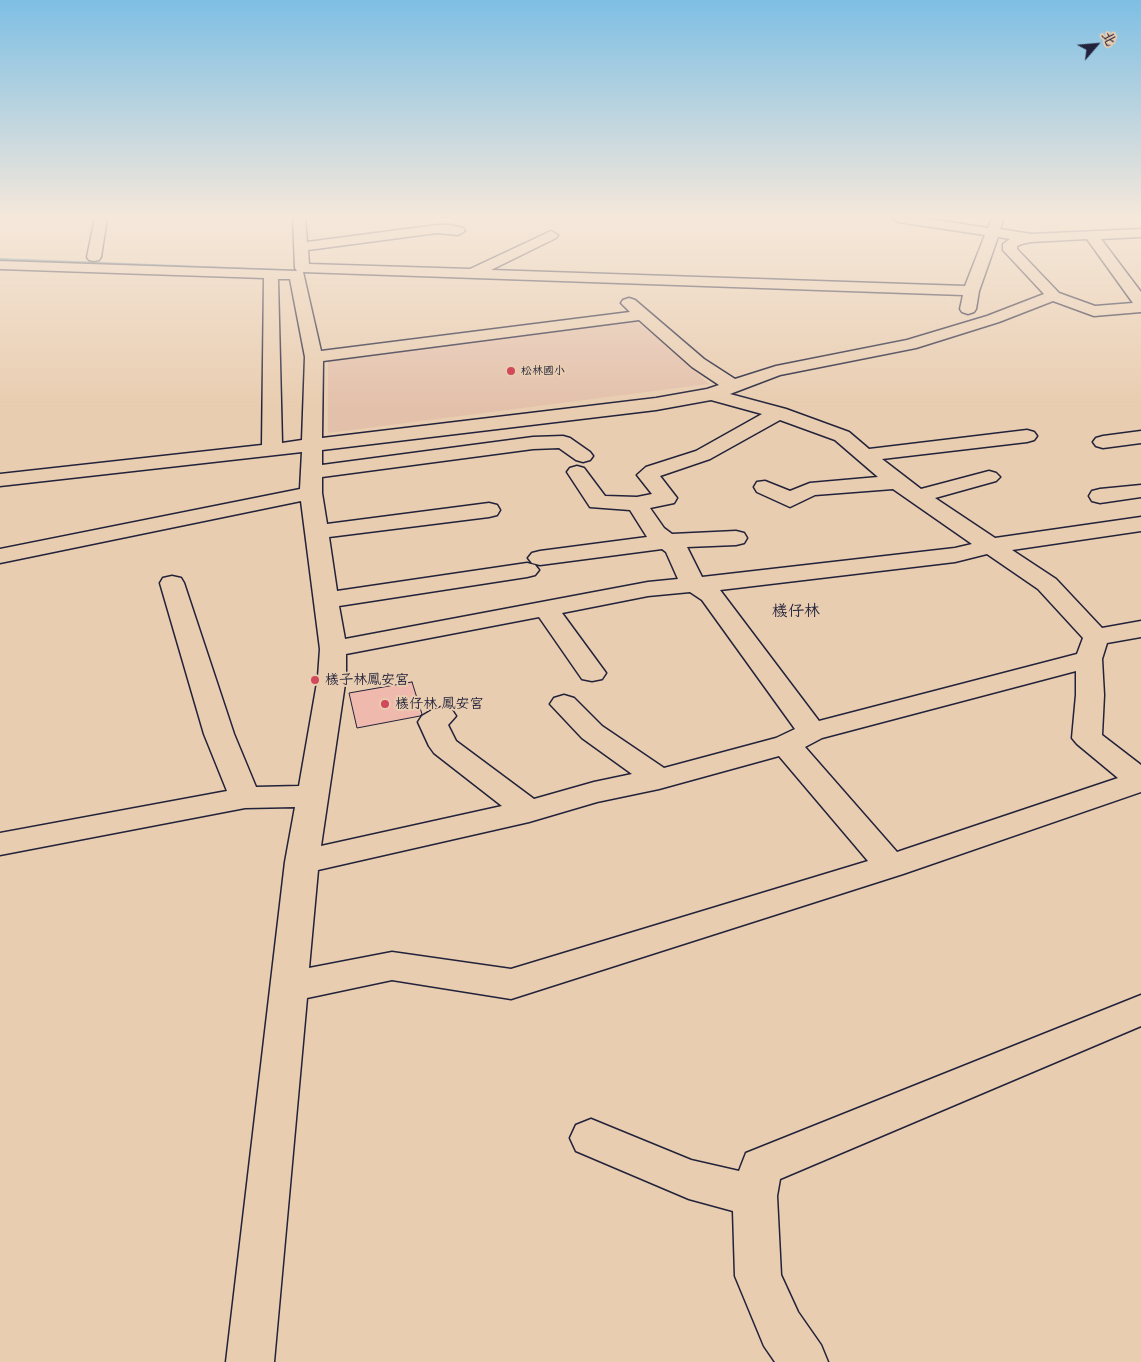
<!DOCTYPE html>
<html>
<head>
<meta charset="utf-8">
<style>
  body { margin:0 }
  #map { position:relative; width:1141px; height:1362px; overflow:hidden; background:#e9cdb0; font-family:"Playpen Sans","LXGW WenKai TC",sans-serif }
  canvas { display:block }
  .north { position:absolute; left:1071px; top:20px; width:50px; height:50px; -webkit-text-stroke:4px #e9cdb0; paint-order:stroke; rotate:63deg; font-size:14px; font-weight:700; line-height:20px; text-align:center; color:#22223b }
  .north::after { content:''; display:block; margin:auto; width:18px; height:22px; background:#22223b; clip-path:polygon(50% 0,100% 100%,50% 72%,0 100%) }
</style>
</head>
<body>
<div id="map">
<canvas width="1141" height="1362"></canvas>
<div class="north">北</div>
</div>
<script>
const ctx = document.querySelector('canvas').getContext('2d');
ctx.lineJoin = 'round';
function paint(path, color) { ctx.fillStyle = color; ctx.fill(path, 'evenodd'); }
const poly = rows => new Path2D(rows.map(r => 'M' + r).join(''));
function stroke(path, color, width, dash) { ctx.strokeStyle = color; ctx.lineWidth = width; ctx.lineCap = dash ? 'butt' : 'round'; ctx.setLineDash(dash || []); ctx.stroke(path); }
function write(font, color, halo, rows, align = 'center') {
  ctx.font = font + ' "Playpen Sans","LXGW WenKai TC",sans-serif'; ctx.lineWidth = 4; ctx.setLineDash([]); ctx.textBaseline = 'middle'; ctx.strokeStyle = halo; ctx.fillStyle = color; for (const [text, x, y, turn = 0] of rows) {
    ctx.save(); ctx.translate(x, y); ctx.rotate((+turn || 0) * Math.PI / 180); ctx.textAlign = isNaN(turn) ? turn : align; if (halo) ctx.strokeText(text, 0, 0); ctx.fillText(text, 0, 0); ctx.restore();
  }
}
paint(poly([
  [635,321,665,343,709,384,328,433,328,358]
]), '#e3c0aa');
paint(poly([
  [0,258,304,270,306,271,304,272,0,260,0,258]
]), '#5a8a9c');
const building = poly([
  [412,682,422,714,420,716,357,728,349,693,412,682]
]);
paint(building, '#f0b9ad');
stroke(building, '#22223b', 1);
const minor = poly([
  [95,218,107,218,101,257,99,260,94,261,89,260,87,257,95,218],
  [293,218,305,218,307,242,437,225,451,225,463,228,465,231,458,235,437,233,308,250,309,264,470,269,551,231,558,235,556,238,491,270,965,286,985,235,898,222,892,218,923,218,988,228,992,218,1004,218,1000,229,1031,234,1141,229,1141,237,1101,239,1141,292,1141,312,1094,316,1053,301,999,322,916,348,780,375,730,394,786,409,849,432,869,449,1027,430,1034,432,1037,436,1034,440,1027,442,882,459,921,489,989,471,996,473,1000,477,996,481,935,498,995,538,1141,517,1141,531,1012,550,1056,579,1102,628,1141,621,1141,637,1107,643,1102,659,1104,695,1102,735,1141,765,1141,792,903,874,511,999,392,980,307,998,274,1362,226,1362,285,862,295,807,245,808,0,855,0,833,227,791,204,734,160,583,163,578,172,576,181,578,184,583,234,734,256,787,299,786,318,677,320,649,301,501,0,563,0,549,300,489,302,452,0,486,0,474,262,445,264,278,0,269,0,261,297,271,295,268,293,218],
  [998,237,1010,239,1003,244,1003,250,1044,294,987,316,907,340,776,366,735,379,704,359,635,300,629,298,623,300,621,303,630,312,321,351,303,272,963,295,960,309,962,312,968,314,974,312,976,309,979,291,998,237],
  [1087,239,1133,303,1095,306,1059,293,1017,249,1017,246,1022,244,1031,242,1087,239],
  [278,279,290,279,305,357,302,440,282,443,278,279],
  [639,320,692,367,719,385,707,389,656,398,322,438,323,361,639,320],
  [711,400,762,414,696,451,646,467,637,475,652,494,637,497,605,496,584,468,577,466,570,468,567,472,590,507,630,510,647,537,540,551,532,553,528,558,532,563,540,565,662,549,666,552,678,579,648,582,345,639,339,606,527,577,535,575,539,570,535,565,527,563,337,591,329,537,489,517,497,515,500,510,497,505,489,503,327,524,322,493,322,477,533,449,559,448,576,460,583,462,590,460,593,456,590,452,570,438,563,436,533,437,322,465,322,450,656,410,711,400],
  [780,420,835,440,878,477,810,483,790,491,765,481,757,482,754,487,757,492,790,507,815,495,893,489,972,544,955,548,702,577,687,547,736,545,744,543,747,538,744,533,736,531,672,534,664,528,650,508,674,503,677,498,660,476,710,459,780,420],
  [987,554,1038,589,1083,638,1077,654,819,721,720,590,955,562,987,554],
  [690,592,702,600,795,729,776,738,664,768,602,726,574,698,564,695,554,698,550,704,582,738,632,774,594,782,534,799,456,741,448,725,456,716,452,710,442,707,432,710,422,716,418,722,429,746,434,753,502,806,321,846,346,677,346,654,539,617,582,679,592,681,602,679,606,673,562,613,648,596,690,592],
  [1076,671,1076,695,1072,738,1077,744,1118,778,897,852,805,747,822,738,1076,671],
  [779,756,868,861,511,969,392,952,309,968,318,870,529,822,597,802,659,789,779,756],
  [1141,431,1141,443,1103,448,1096,446,1093,442,1096,438,1103,436,1141,431],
  [1141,485,1141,497,1100,503,1092,501,1089,496,1092,491,1100,489,1141,485],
  [1141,995,1141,1026,780,1179,777,1196,781,1275,798,1312,821,1345,828,1362,775,1362,764,1346,735,1276,733,1211,689,1199,576,1151,570,1138,576,1125,591,1119,691,1160,739,1171,746,1153,1141,995]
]);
stroke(minor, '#22223b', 3);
paint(minor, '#e9cdb0');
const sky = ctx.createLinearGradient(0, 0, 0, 409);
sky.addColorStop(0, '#7ebfe4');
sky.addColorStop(0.53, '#f5e8db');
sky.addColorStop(1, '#f5e8db00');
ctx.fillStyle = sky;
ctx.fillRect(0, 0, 1141, 409);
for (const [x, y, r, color] of [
  [511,371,5,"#d1495b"],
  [315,680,5,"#d1495b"],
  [385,704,5,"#d1495b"]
]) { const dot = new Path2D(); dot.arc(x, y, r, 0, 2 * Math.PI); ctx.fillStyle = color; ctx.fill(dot); stroke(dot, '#e9cdb0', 2); }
write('11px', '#22223b', '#e9cdb0', [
  ["松林國小",521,371]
], 'left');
write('14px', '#22223b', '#e9cdb0', [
  ["檨子林鳳安宮",325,680],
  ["檨仔林 鳳安宮",395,704]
], 'left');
write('16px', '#22223b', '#e9cdb0', [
  ["檨仔林",796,612]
]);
</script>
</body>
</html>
